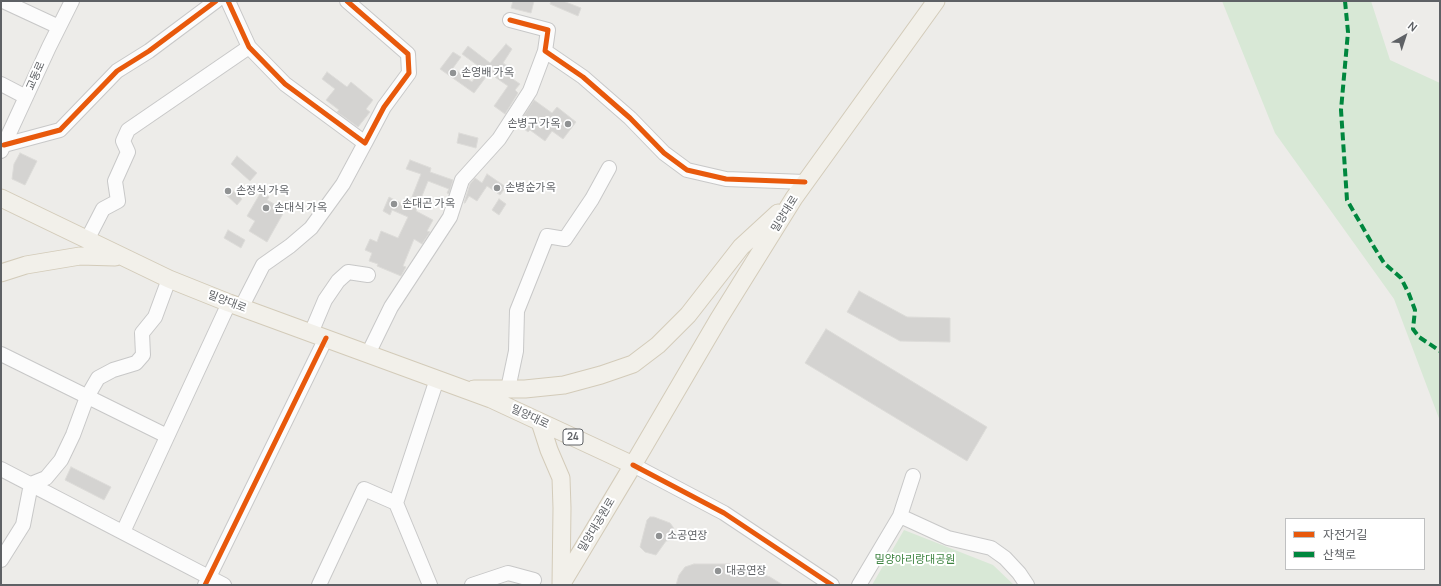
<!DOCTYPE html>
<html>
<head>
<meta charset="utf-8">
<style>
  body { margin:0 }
  #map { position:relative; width:1441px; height:586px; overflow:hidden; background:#edece9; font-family:Manrope,"Noto Sans KR",sans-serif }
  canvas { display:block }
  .frame { position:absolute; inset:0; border:2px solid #5e6165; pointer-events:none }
  .legend { position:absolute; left:1285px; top:518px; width:140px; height:52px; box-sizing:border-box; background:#fff; border:1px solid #bfc0c1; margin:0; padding:5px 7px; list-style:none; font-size:12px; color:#5e6165 }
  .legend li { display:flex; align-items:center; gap:8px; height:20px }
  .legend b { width:20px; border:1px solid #bfc0c1 }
  .north { position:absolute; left:1385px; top:16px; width:40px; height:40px; -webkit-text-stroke:3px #fff; paint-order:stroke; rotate:39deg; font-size:11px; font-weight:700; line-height:16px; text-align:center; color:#5e6165 }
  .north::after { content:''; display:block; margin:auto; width:14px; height:18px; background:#5e6165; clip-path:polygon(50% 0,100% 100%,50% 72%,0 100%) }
</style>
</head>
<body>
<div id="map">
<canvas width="1441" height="586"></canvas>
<div class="frame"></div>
<ul class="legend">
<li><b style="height:5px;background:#e8590c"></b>자전거길</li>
<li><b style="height:5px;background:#00873e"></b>산책로</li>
</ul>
<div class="north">N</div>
</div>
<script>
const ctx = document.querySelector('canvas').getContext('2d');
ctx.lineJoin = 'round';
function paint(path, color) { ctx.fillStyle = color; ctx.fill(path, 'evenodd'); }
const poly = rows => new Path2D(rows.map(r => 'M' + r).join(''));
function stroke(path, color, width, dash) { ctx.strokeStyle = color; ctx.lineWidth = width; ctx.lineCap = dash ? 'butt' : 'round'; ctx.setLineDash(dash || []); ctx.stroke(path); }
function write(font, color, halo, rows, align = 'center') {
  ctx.font = font + ' Manrope,"Noto Sans KR",sans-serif'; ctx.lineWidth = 4; ctx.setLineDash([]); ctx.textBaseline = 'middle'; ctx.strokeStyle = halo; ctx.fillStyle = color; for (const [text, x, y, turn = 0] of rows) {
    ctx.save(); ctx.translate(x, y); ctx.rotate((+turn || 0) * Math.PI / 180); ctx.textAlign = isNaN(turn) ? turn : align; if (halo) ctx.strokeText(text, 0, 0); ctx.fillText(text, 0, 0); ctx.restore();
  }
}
paint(poly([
  [1222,1,1371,1,1390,60,1440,83,1440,421,1394,299,1275,133],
  [904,530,993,565,1014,585,872,585]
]), '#d8e8d6');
const building = poly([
  [513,1,534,1,531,13,511,8,513,1],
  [551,1,563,1,581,8,578,16,550,4,551,1],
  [506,44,512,49,503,63,511,68,507,75,520,84,515,90,518,93,505,114,494,106,508,86,489,73,474,93,440,69,453,52,461,57,453,68,472,82,481,68,462,54,468,46,490,63,506,44],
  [327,72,347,87,351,82,373,100,366,109,370,112,358,127,337,112,339,110,326,100,335,89,322,79,327,72],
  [534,100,552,113,557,107,576,122,563,139,552,131,545,141,530,130,528,132,518,124,534,100],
  [459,133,478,138,476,148,457,143,459,133],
  [20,153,37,161,25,185,12,179,14,164,20,153],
  [237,156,257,173,250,181,231,164,237,156],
  [410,160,431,168,430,172,453,180,449,194,447,193,449,189,428,181,416,211,433,220,427,231,430,232,422,244,414,239,403,266,406,267,401,276,377,266,378,264,369,261,372,253,365,250,370,239,377,242,381,231,398,238,408,217,392,210,390,215,383,211,389,197,408,207,421,174,406,169,410,160],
  [487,174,506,187,500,195,487,186,477,201,469,196,465,203,464,203,470,184,475,178,482,183,487,174],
  [229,187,242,199,237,205,224,193,229,187],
  [261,192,269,197,267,200,285,210,267,242,249,231,255,221,247,216,261,192],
  [499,199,506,204,499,215,492,210,499,199],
  [228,230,245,240,241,248,224,238,228,230],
  [859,291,907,317,950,318,950,342,900,341,847,312,859,291],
  [826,329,987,427,967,461,805,363,826,329],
  [71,467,111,487,104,500,65,480,71,467],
  [650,517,654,517,670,523,673,527,675,532,674,540,666,541,656,555,645,552,640,547,647,520,650,517],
  [694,564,736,564,770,577,783,585,676,585,679,575,685,567,694,564]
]);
paint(building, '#d4d3d1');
stroke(building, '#dcdbd8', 1);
const minor = poly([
  [3,1,59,27],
  [228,1,249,47,285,84,365,143,384,107,409,73,408,54,347,1],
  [510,20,548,30,545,51,583,77,630,118,664,153,687,170,726,179,805,182],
  [1,84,26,97],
  [4,145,60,130,117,71,149,51,216,1],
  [1,151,49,47,72,1],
  [87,240,103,209,118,201,115,181,128,152,123,141,128,130,249,47],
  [241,308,263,265,290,246,311,228,343,184,365,143],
  [311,333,325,300,338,281,348,272,368,275],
  [1,354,167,436],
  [368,354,391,307,450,217,462,180,499,139,530,91,545,51],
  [508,389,516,351,517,311,547,236,565,239,592,199,609,168],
  [633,465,724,513,832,585],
  [1,469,224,585],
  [900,516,948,538,991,548,1005,558,1019,573,1027,585],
  [123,532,229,303],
  [1,560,23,525,31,484,46,478,61,460,73,435,87,397,98,378,113,370,136,363,143,355,142,333,155,317,169,279],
  [205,585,326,338],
  [319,585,364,489,396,503],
  [430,585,396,503,437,379],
  [472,585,508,573,534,580],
  [859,585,900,516,913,476]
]);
const major = poly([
  [1,198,169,279,229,303,491,399,633,465,718,320,794,198,936,1],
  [1,273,26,265,80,256,115,257],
  [474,389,525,389,564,385,601,375,633,364,658,345,688,315,741,247,778,213],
  [540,422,549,450,561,478,562,508,561,585],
  [561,585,633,465]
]);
stroke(minor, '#c8c8c8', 16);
stroke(major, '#d3cbb9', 19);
stroke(minor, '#fcfcfc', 14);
stroke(major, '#f2f0ea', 17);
stroke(poly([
  [1345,1,1348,32,1341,110,1347,200,1374,247,1384,263,1401,278,1409,294,1415,310,1413,329,1419,337,1440,351]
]), '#00873e', 4, [8, 4]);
stroke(poly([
  [228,1,249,47,285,84,365,143,384,107,409,73,408,54,347,1],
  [510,20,548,30,545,51,583,77,630,118,664,153,687,170,726,179,805,182],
  [4,145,60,130,117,71,149,51,216,1],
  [633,465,724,513,832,585],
  [205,585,326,338]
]), '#e8590c', 5);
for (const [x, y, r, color] of [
  [453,73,4,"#909293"],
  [568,124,4,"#909293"],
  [497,188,4,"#909293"],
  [228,191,4,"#909293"],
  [394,204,4,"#909293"],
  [266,208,4,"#909293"],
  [659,536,4,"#909293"],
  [718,571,4,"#909293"]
]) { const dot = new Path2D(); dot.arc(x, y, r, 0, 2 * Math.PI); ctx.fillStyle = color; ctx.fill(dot); stroke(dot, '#fff', 1.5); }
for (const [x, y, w] of [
  [573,437,20]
]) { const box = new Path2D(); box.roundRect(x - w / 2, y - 8, w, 16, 3); ctx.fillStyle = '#fff'; ctx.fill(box); stroke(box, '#5e6165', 1); }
write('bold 10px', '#5e6165', null, [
  ["24",573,437]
]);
write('11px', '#5e6165', '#fff', [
  ["손영배 가옥",461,73],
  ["손병구 가옥",560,124,"right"],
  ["손병순가옥",505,188],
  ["손정식 가옥",236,191],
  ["손대곤 가옥",402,204],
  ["손대식 가옥",274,208],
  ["소공연장",667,536],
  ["대공연장",726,571]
], 'left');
write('11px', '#5e6165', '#fff', [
  ["교동로",36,76,-66],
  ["밀양대로",785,214,-58],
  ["밀양대로",227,302,21],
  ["밀양대로",530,417,25],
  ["밀양대공원로",597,525,-59]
]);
write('11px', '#3e8441', '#fff', [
  ["밀양아리랑대공원",915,560]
]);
</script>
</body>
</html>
